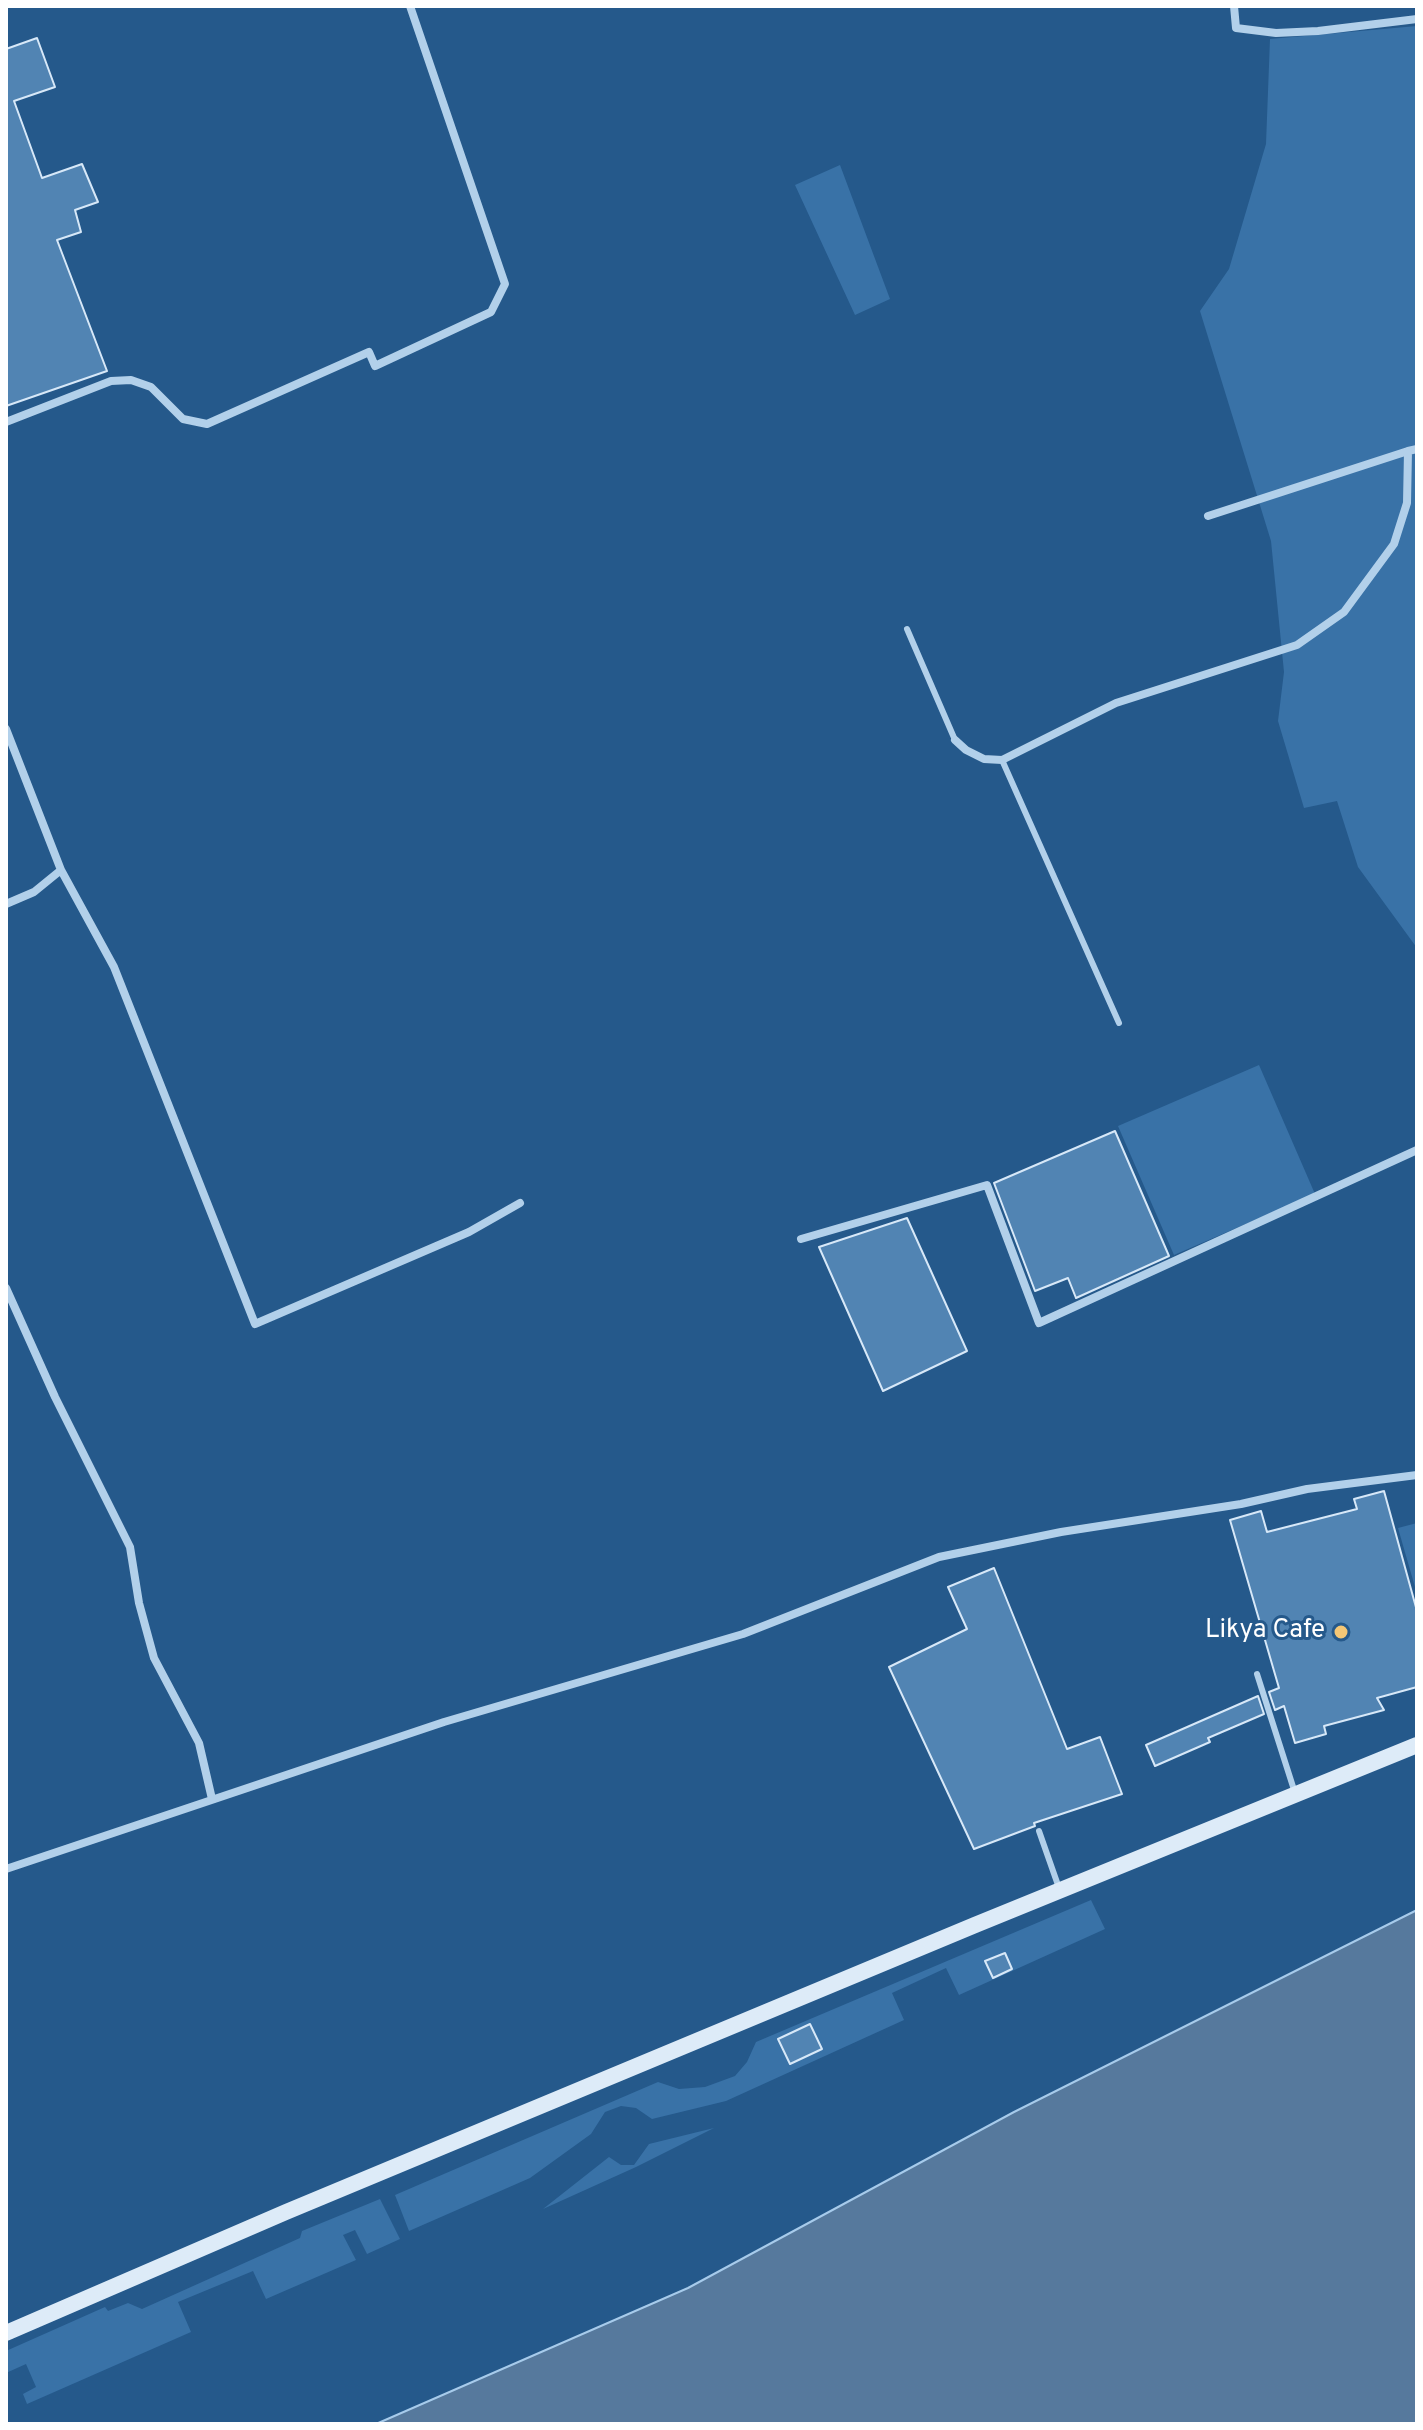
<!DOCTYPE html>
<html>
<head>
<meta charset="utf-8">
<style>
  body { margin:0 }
  #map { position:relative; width:1423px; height:2430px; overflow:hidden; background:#25598b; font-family:Overpass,sans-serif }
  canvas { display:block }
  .frame { position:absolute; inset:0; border:8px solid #fff; pointer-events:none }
</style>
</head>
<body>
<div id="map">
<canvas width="1423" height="2430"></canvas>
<div class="frame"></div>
</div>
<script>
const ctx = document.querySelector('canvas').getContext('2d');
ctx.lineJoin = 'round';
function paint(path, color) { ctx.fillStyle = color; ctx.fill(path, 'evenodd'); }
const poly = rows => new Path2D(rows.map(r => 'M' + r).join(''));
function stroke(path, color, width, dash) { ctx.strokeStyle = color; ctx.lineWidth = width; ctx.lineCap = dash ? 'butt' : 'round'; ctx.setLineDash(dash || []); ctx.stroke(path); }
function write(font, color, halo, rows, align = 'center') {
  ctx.font = font + ' Overpass,sans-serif'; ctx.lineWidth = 6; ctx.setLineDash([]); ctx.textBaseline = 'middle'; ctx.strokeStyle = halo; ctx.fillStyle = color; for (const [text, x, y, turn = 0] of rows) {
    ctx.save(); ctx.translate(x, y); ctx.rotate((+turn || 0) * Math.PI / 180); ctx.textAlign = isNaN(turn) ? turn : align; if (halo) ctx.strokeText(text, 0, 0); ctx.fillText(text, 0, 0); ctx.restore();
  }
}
paint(poly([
  [1417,26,1417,948,1358,867,1337,801,1304,808,1278,721,1284,672,1271,541,1200,311,1229,269,1266,144,1270,39],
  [840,165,890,299,855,315,795,185],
  [1259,1065,1315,1194,1174,1255,1118,1126],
  [1417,1523,1417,1594,1398,1528],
  [1091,1900,1105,1929,959,1995,946,1968,892,1993,904,2020,726,2101,652,2119,636,2108,621,2106,605,2112,591,2134,530,2178,409,2231,395,2195,658,2082,679,2089,705,2087,735,2076,747,2062,756,2042],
  [714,2128,636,2167,543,2209,609,2157,621,2165,634,2165,649,2144],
  [380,2199,400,2239,367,2254,355,2230,343,2235,356,2260,266,2299,253,2271,178,2302,191,2332,27,2404,23,2394,36,2387,26,2364,6,2373,6,2351,105,2307,108,2311,128,2303,142,2309,300,2238,302,2231]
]), '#3972a7');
const water = poly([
  [1417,1910,1417,2424,376,2424,688,2288,1014,2112,1417,1910]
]);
paint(water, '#56799d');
stroke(water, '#a7cbeb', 2);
const building = poly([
  [37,38,55,87,14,101,42,178,82,164,98,202,75,210,81,232,57,240,107,371,6,406,6,49,37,38],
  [1115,1131,1169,1256,1076,1298,1068,1278,1035,1291,994,1183,1115,1131],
  [907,1218,967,1351,883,1391,819,1247,907,1218],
  [1384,1491,1417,1611,1417,1687,1377,1698,1384,1710,1324,1726,1326,1734,1295,1743,1284,1706,1275,1710,1269,1692,1279,1688,1230,1520,1261,1511,1267,1532,1357,1509,1354,1499,1384,1491],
  [994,1568,1067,1749,1100,1737,1122,1794,1034,1823,1035,1826,974,1849,889,1667,967,1629,948,1587,994,1568],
  [1258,1696,1264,1714,1208,1738,1210,1742,1155,1766,1146,1745,1258,1696],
  [1005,1953,1012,1969,993,1978,985,1961,1005,1953],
  [810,2024,822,2049,790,2064,778,2039,810,2024]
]);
paint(building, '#5184b3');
stroke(building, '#d7e8f8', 2);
stroke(poly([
  [907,629,955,740],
  [1002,760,1119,1023],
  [1257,1674,1295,1793],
  [1039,1831,1059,1888]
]), '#b2d0ea', 6);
stroke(poly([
  [1234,6,1236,28,1276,33,1318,31,1417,19],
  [6,422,111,381,131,380,151,387,183,419,207,424,369,352,375,366,491,312,505,284,410,6],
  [1208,516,1408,451],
  [6,729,61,870,114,967,255,1324,469,1232,520,1203],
  [955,740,966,750,984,759,1002,760,1116,703,1297,645,1344,612,1394,544,1407,503,1408,451,1417,449],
  [6,904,34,892,61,870],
  [801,1239,987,1185,1039,1323,1417,1150],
  [6,1288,55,1397,130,1547,139,1603,154,1658,199,1743,212,1799],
  [6,1869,444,1722,743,1634,939,1557,1061,1532,1241,1504,1307,1489,1417,1475]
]), '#b2d0ea', 8);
stroke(poly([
  [6,2333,286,2212,975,1925,1417,1745]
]), '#ddebf8', 16);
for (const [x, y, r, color] of [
  [1341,1632,8,"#f4c776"]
]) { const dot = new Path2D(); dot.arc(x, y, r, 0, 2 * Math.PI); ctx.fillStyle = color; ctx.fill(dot); stroke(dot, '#25598b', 3); }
write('26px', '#fff', '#25598b', [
  ["Likya Cafe",1325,1632]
], 'right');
</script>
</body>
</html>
